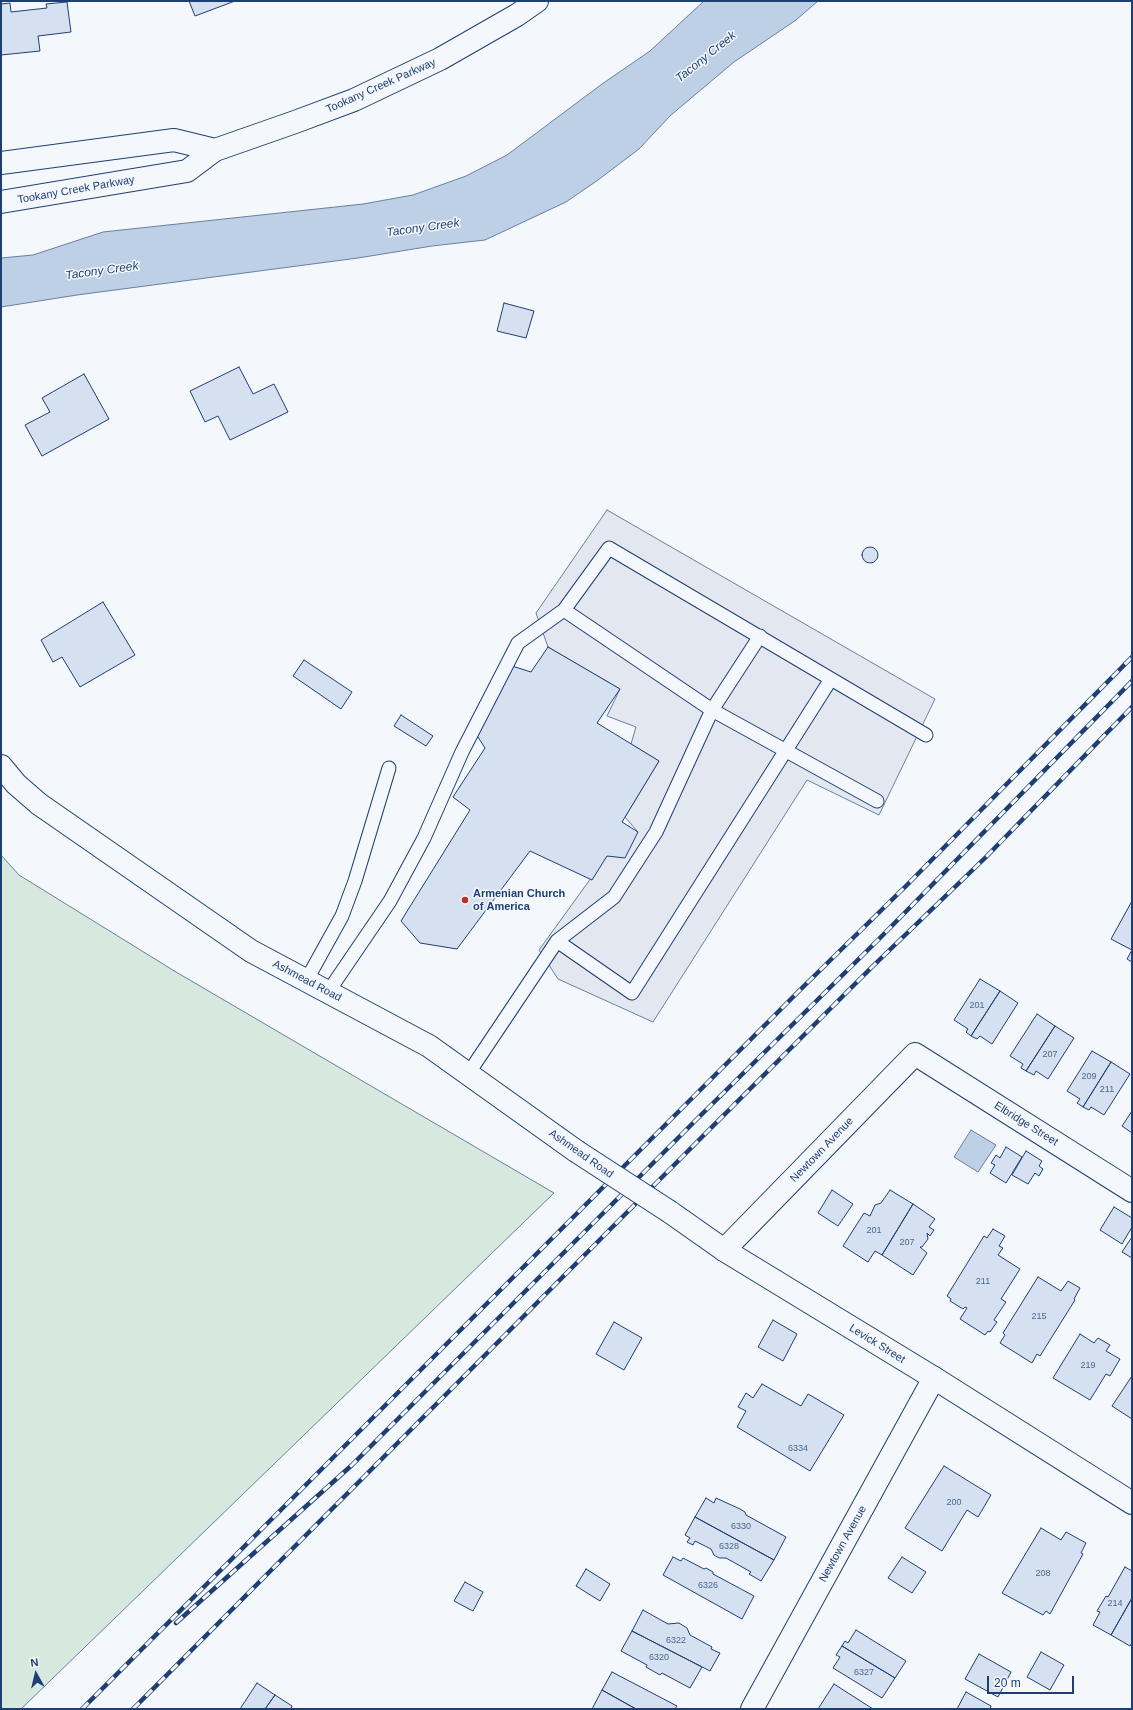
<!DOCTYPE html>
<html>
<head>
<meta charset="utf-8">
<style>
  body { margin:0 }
  #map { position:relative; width:1133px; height:1710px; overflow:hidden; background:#f4f7fb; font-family:Helvetica,sans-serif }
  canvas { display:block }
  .frame { position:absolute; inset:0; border:2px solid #1d3f73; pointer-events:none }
  .north { position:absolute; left:16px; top:1654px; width:40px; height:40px; -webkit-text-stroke:3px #f4f7fb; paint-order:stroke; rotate:352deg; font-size:11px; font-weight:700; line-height:16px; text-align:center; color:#1d3f73 }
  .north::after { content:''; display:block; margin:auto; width:14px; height:18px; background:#1d3f73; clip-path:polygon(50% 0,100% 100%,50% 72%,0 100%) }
  .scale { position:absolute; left:987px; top:1676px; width:87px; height:18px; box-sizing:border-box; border:2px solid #1d3f73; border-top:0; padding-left:5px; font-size:12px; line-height:14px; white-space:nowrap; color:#1d3f73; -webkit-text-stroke:3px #f4f7fb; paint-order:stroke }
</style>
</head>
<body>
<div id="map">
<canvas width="1133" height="1710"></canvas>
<div class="frame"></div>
<div class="north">N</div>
<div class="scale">20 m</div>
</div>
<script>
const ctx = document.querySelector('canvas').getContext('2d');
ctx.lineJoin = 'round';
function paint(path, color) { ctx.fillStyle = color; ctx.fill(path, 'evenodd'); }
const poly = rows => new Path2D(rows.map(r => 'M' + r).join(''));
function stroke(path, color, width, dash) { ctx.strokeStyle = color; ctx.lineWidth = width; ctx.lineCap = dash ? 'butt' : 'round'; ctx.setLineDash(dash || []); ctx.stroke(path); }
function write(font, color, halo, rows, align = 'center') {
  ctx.font = font + ' Helvetica,sans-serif'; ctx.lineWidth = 3; ctx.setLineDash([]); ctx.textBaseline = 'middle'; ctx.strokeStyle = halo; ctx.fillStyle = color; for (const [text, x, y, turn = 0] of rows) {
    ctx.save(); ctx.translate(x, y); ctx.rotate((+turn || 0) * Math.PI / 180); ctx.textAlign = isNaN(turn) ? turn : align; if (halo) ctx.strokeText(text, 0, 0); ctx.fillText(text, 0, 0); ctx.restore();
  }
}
const green = poly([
  [1,855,19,875,176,972,554,1193,21,1709,1,1709,1,855]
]);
paint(green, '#d7e8df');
stroke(green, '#687fa3', 1);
const parking = poly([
  [607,510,935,699,879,815,807,780,653,1022,558,979,539,950,607,856,638,832,625,817,659,761,631,744,636,727,607,716,620,689,548,647,536,613,607,510]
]);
paint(parking, '#e3e8f0');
stroke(parking, '#687fa3', 1);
const water = poly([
  [704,1,818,1,796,20,734,62,671,115,639,149,598,180,566,202,485,240,432,246,358,258,77,295,1,307,1,258,33,255,103,232,363,204,413,195,466,176,507,155,602,84,650,51,704,1],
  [971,1130,996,1145,978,1172,954,1157,971,1130]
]);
paint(water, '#bed0e5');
stroke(water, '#687fa3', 1);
const building = poly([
  [189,1,235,1,195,16,189,1],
  [67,2,71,32,38,36,40,51,1,55,1,4,10,3,11,12,47,8,46,4,67,2],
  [504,303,534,311,526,338,497,331,504,303],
  [239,367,253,394,274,384,288,412,230,440,218,416,205,422,190,391,239,367],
  [84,374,109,419,42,456,25,425,50,412,42,398,84,374],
  '862 555a8 8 0 1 1 16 0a8 8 0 1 1-16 0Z',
  [103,602,135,655,80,687,62,657,53,662,41,640,103,602],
  [548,647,620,689,597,723,659,761,622,822,638,832,625,858,607,856,592,880,530,851,457,949,420,943,401,921,470,810,453,797,485,748,476,734,512,666,531,672,548,647],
  [304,660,352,692,341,709,293,676,304,660],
  [401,715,433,736,426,746,394,726,401,715],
  [1132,901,1132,950,1111,939,1132,901],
  [1132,950,1132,962,1127,959,1132,950],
  [980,979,1000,991,971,1036,966,1032,968,1029,954,1020,980,979],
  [1000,991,1018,1003,992,1044,980,1036,977,1039,971,1036,1000,991],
  [1037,1014,1055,1026,1026,1071,1021,1068,1023,1064,1010,1056,1037,1014],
  [1055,1026,1074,1038,1048,1079,1036,1071,1034,1075,1026,1071,1055,1026],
  [1092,1051,1111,1062,1083,1107,1077,1103,1080,1099,1067,1091,1092,1051],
  [1111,1062,1130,1074,1104,1115,1091,1107,1089,1110,1083,1107,1111,1062],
  [1132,1111,1132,1133,1122,1126,1132,1111],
  [1006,1147,1022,1157,1006,1183,990,1173,995,1165,991,1163,996,1155,1000,1158,1006,1147],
  [1026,1151,1042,1161,1039,1166,1043,1169,1039,1176,1035,1173,1028,1184,1012,1175,1026,1151],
  [832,1190,853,1204,838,1226,818,1213,832,1190],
  [890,1190,913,1204,882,1255,875,1251,868,1262,843,1246,864,1213,870,1216,875,1205,881,1203,890,1190],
  [913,1204,935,1219,929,1227,934,1230,930,1236,927,1233,928,1239,922,1247,920,1247,927,1253,913,1275,882,1255,913,1204],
  [1114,1207,1132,1218,1132,1227,1122,1244,1100,1230,1114,1207],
  [993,1229,1005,1236,999,1246,1003,1248,998,1255,1020,1269,1001,1299,1006,1302,994,1320,997,1322,990,1332,988,1331,985,1335,960,1319,967,1308,965,1307,963,1309,950,1301,951,1299,947,1296,984,1236,987,1238,993,1229],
  [1132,1237,1132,1258,1122,1252,1132,1237],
  [1038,1277,1061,1291,1068,1281,1080,1288,1074,1299,1075,1300,1040,1356,1037,1354,1032,1363,1000,1343,1005,1335,1003,1333,1038,1277],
  [773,1320,797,1334,783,1361,758,1347,773,1320],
  [614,1322,642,1338,624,1370,596,1354,614,1322],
  [1080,1334,1094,1343,1098,1338,1110,1345,1106,1351,1120,1359,1110,1376,1106,1374,1090,1400,1053,1378,1080,1334],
  [1132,1376,1132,1419,1112,1406,1132,1376],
  [762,1384,801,1406,808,1394,844,1415,810,1471,737,1427,746,1411,738,1407,746,1393,753,1398,762,1384],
  [944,1466,991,1495,978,1517,967,1510,942,1551,905,1528,944,1466],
  [706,1498,714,1503,716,1498,740,1509,745,1512,746,1515,786,1537,774,1560,695,1517,706,1498],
  [695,1517,774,1560,761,1581,749,1574,751,1572,726,1558,719,1558,714,1555,711,1549,695,1541,693,1545,687,1542,690,1538,685,1535,695,1517],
  [1041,1528,1061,1540,1066,1532,1086,1543,1081,1553,1083,1554,1050,1614,1046,1611,1043,1615,1002,1593,1041,1528],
  [673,1557,681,1561,683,1558,704,1569,706,1568,713,1572,713,1574,754,1596,742,1619,663,1575,673,1557],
  [902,1557,926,1572,912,1593,888,1578,902,1557],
  [1125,1567,1132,1571,1132,1598,1111,1635,1093,1625,1100,1612,1097,1611,1106,1596,1108,1597,1125,1567],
  [586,1569,610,1584,600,1601,576,1586,586,1569],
  [465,1582,483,1592,473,1611,454,1601,465,1582],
  [1132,1598,1132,1643,1130,1646,1111,1635,1132,1598],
  [643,1610,668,1624,679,1623,687,1628,690,1635,712,1647,711,1649,720,1653,710,1671,632,1631,643,1610],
  [856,1630,906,1661,895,1678,842,1646,845,1641,848,1643,856,1630],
  [632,1631,702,1667,690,1688,662,1673,660,1675,646,1667,647,1665,621,1651,632,1631],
  [842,1646,895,1678,882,1698,833,1668,840,1657,836,1655,842,1646],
  [1041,1652,1064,1665,1050,1690,1027,1677,1041,1652],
  [979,1654,1011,1672,998,1697,965,1679,979,1654],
  [612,1672,677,1706,675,1709,636,1709,602,1690,612,1672],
  [257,1683,275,1695,265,1709,240,1709,257,1683],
  [834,1684,873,1709,818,1709,834,1684],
  [602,1690,636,1709,592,1709,602,1690],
  [966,1692,991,1706,990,1709,957,1709,966,1692],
  [275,1695,292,1706,291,1709,265,1709,275,1695]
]);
paint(building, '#d5e0f0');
stroke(building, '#1d3f73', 1);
const lane = poly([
  [760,636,712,710,877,801],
  [557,941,632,993,831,679],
  [306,981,342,916,355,881,389,768],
  [328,992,390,901,424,838,462,752,518,643,564,610],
  [468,1074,557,941,614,897,656,832,712,710,564,610,609,548,926,735]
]);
const street = poly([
  [724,1250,915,1054,1132,1191],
  [752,1709,934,1378]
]);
const secondary = poly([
  [1,163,174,140,215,150],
  [1,202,187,171,215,150,295,122,354,100,440,59,517,15,537,1],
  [1,766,16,784,39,804,251,951,429,1046,576,1151],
  [670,1212,724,1250,934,1378,1132,1503]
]);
stroke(lane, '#1d3f73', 15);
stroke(street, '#1d3f73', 24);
stroke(secondary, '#1d3f73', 24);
stroke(lane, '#f4f7fb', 13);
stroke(street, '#f4f7fb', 22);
stroke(secondary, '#f4f7fb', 22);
const rail = poly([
  [176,1623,352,1465,697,1119,879,939,1132,681],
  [82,1709,804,986,906,886,1132,657],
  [133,1709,697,1142,873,966,985,858,1132,707]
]);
stroke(rail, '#1d3f73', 4.5);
stroke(rail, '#f4f7fb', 3, [9]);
const secondaryBridge = poly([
  [576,1151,670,1212]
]);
stroke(secondaryBridge, '#1d3f73', 24, []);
stroke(secondaryBridge, '#f4f7fb', 22);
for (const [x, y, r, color] of [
  [465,900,4,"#c62828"]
]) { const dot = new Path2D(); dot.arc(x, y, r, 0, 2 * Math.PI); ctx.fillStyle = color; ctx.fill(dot); stroke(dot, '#f4f7fb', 1.5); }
write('9px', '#4b6792', null, [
  ["201",977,1006],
  ["207",1050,1055],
  ["209",1089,1077],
  ["211",1107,1090],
  ["201",874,1231],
  ["207",907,1243],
  ["211",983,1282],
  ["215",1039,1317],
  ["219",1088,1366],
  ["6334",798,1449],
  ["200",954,1503],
  ["6330",741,1527],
  ["6328",729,1547],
  ["208",1043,1574],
  ["6326",708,1586],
  ["214",1115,1604],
  ["6322",676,1641],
  ["6320",659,1658],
  ["6327",864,1673]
]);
write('11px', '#1d3f73', '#f4f7fb', [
  ["Tookany Creek Parkway",381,86,-24],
  ["Tookany Creek Parkway",76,190,-10],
  ["Ashmead Road",307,981,28],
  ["Elbridge Street",1026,1124,32],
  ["Newtown Avenue",822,1150,-46],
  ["Ashmead Road",581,1154,35],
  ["Levick Street",877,1344,32],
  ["Newtown Avenue",843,1544,-61]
]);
write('bold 11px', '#1d3f73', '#f4f7fb', [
  ["Armenian Church",473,894],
  ["of America",473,907]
], 'left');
write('italic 12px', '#1d3f73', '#f4f7fb', [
  ["Tacony Creek",706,57,-39],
  ["Tacony Creek",423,228,-8],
  ["Tacony Creek",102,271,-8]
]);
</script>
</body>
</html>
